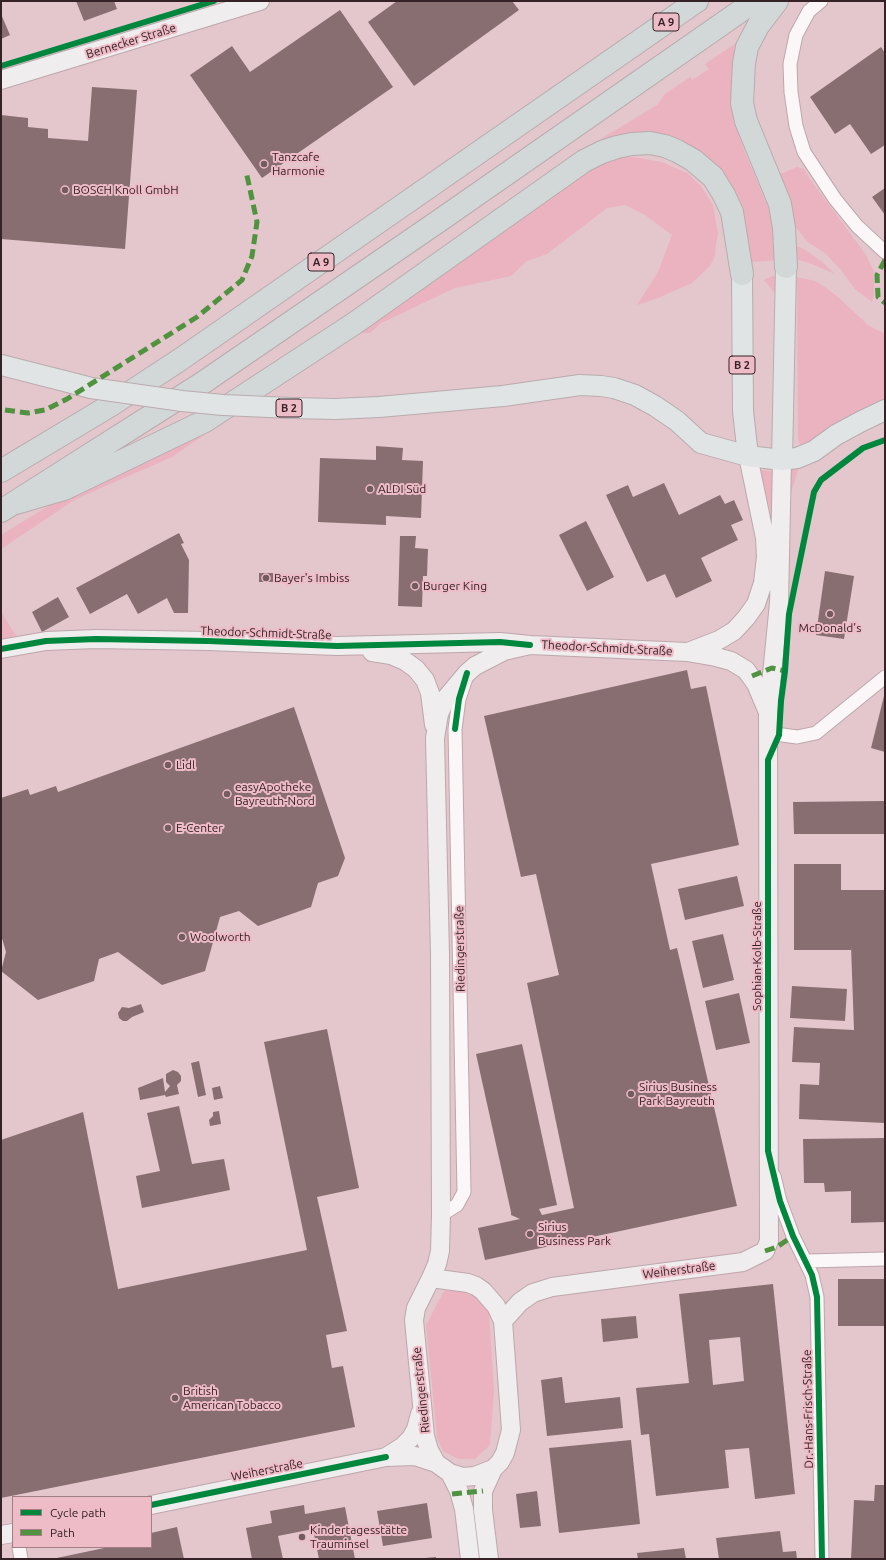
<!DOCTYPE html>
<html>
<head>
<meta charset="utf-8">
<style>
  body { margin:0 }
  #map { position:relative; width:886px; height:1560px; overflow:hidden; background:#e3c7cd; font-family:Ubuntu,sans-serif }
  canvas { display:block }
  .frame { position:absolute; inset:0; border:2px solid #352226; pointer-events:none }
  .legend { position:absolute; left:12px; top:1496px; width:140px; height:52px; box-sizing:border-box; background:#eebcc7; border:1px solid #a47e87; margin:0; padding:5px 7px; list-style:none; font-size:12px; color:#352226 }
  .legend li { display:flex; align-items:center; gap:8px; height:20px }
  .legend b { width:20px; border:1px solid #a47e87 }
</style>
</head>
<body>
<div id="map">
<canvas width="886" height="1560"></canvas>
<div class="frame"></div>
<ul class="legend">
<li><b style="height:5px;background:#00873e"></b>Cycle path</li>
<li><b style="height:5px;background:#4f933f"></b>Path</li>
</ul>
</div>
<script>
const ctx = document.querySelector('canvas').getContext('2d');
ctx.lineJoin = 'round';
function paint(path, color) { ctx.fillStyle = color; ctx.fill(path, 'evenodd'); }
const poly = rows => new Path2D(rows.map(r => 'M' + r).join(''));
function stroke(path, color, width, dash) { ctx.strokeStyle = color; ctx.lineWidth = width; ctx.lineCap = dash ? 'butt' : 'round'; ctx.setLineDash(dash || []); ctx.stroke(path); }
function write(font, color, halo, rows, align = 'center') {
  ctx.font = font + ' Ubuntu,sans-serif'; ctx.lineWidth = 4; ctx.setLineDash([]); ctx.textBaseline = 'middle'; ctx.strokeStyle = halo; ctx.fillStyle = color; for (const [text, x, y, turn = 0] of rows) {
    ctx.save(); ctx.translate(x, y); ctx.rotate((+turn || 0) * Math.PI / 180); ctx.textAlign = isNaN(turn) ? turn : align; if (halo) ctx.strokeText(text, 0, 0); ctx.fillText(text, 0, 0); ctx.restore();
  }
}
paint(poly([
  [745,37,735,60,731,85,731,99,736,124,744,150,774,221,778,260,751,262,746,223,742,206,735,191,721,170,676,141,549,174,609,134,657,105,665,94,690,77,692,80,709,69,705,64],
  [634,157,662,162,687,173,701,186,713,205,718,234,716,244,715,256,710,266,692,283,658,298,637,305,658,272,672,235,645,215,625,205,607,208,547,254,527,261,511,276,455,288,381,323,370,333,348,333,580,174,610,158],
  [797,167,804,169,810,179,866,255,874,272,874,294,872,302,855,289,841,270,825,253,808,242,793,224,778,175],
  [796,246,804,249,821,261,835,274,812,264,796,259],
  [772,276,777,276,780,307,774,292,764,280],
  [797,277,815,281,825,287,838,297,868,325,885,334,885,400,863,410,828,433,807,443,800,444,798,439],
  [207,427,207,433,172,457,76,499,1,549,1,535,68,494],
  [799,467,789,499,788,468],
  [760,470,772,471,774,527,764,485],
  [1,612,17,637,1,640],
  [459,1287,476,1289,489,1312,494,1391,490,1445,475,1459,458,1459,443,1451,437,1437,426,1325,444,1291]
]), '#ebb2bf');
paint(poly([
  [76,1,114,1,117,9,84,21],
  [397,1,512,1,519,10,414,86,368,22],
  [340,10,393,87,262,178,190,75,232,46,250,72],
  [1,14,10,35,1,39],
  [881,47,885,53,885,145,871,154,850,124,835,134,810,97],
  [92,87,137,90,125,249,1,239,1,115,28,118,28,127,48,129,48,138,88,141],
  [885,188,885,215,872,197],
  [376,446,403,448,402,460,423,461,421,518,386,516,386,525,318,522,320,458,376,460],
  [664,483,679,515,720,495,725,504,734,500,743,520,731,525,738,540,701,558,712,581,676,598,665,574,647,582,606,495,628,485,633,497],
  [586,521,614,577,587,591,559,535],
  [179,533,184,543,181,544,189,560,188,613,174,613,167,598,138,614,127,594,90,614,76,588],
  [400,536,416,536,415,548,428,549,427,576,423,576,422,607,398,606],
  [825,571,854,576,844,639,816,635],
  [259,573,273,573,273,582,259,582],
  [58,597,69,617,42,632,32,612],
  [687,670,691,689,706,686,739,845,651,864,670,950,677,948,737,1206,485,1260,478,1228,520,1219,511,1215,511,1212,476,1054,522,1044,557,1205,539,1209,542,1215,574,1208,527,983,559,975,536,874,521,877,484,716],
  [884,696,885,696,885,752,871,748],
  [294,707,345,858,338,876,318,883,311,907,258,926,239,911,220,917,205,971,162,985,118,952,99,959,94,981,38,1000,1,971,6,952,1,935,1,798,28,789,30,795,56,786,58,792],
  [885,801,885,834,794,834,793,802],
  [794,864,841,864,841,890,885,890,885,1123,799,1119,800,1084,819,1085,820,1063,792,1062,794,1027,854,1030,851,946,851,950,794,950],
  [737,876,744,906,685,920,678,889],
  [723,934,734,980,703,988,692,941],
  [792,986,847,989,845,1021,790,1018],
  [739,993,750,1043,716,1050,705,1001],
  [141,1004,144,1012,132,1017,127,1021,123,1021,119,1018,118,1013,122,1007,129,1008],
  [327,1029,359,1188,317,1197,347,1331,326,1335,332,1368,343,1366,355,1427,1,1498,1,1140,83,1112,118,1289,307,1250,264,1042],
  [199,1061,206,1095,198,1097,191,1063],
  [173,1070,178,1072,181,1076,181,1081,177,1085,179,1094,166,1097,165,1095,140,1100,138,1088,163,1078,165,1092,170,1086,166,1082,166,1074],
  [220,1086,223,1098,214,1100,212,1088],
  [179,1106,192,1164,224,1159,230,1190,142,1208,136,1176,160,1171,147,1113],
  [219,1111,221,1124,210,1126,209,1120,213,1116,213,1112],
  [885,1138,885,1222,851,1223,851,1191,825,1192,824,1183,804,1183,803,1139],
  [838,1279,885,1279,885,1326,838,1326],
  [773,1284,795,1494,755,1499,749,1448,725,1450,729,1488,656,1496,649,1434,641,1435,636,1388,689,1383,679,1294],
  [740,1337,744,1381,713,1385,709,1340],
  [636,1316,638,1338,603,1342,601,1319],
  [562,1377,565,1403,620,1397,623,1428,547,1436,541,1380],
  [631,1440,640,1524,559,1533,549,1448],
  [875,1485,885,1485,885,1559,851,1559,854,1500,874,1501],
  [537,1491,541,1526,520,1528,516,1494],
  [427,1503,432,1538,383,1546,377,1511],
  [304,1505,305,1514,345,1507,355,1559,319,1559,313,1529,278,1536,283,1559,252,1559,246,1528,272,1523,270,1511],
  [177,1527,184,1559,52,1559,109,1547,151,1547,151,1533],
  [780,1531,783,1552,796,1551,797,1559,719,1559,716,1538],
  [684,1548,686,1559,638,1559,637,1553],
  [436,1557,436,1559,425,1559,425,1558]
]), '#886e71');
const street = poly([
  [821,1,809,11,796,35,790,64,791,92,796,126,804,152,835,199,857,226,885,252],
  [768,733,797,737,816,733,885,677],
  [774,1176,780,1201,793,1236,812,1275,817,1297,822,1559],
  [441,1215,457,1205,464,1192,455,729,459,699,466,678],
  [807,1261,885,1259],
  [19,1547,21,1559]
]);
const secondary = poly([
  [1,80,260,1],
  [1,649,46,641,96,639,208,641,337,646,500,642,530,645,687,652,716,657,731,661,746,670,756,684,767,710],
  [372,652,391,655,405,661,416,669,425,680,430,693,434,725],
  [688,652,719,640,734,631,746,618,756,604,763,583,766,557,765,538,748,456],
  [431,1278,468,1283,476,1286,483,1291,496,1306,503,1321,511,1430,505,1453,500,1462,493,1469,483,1491,483,1510,489,1559],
  [503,1321,520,1302,533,1293,552,1287,743,1262,765,1251,769,1241,768,715,779,603,782,460],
  [386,1457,402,1447,411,1438,416,1429,420,1414],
  [450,1473,463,1477,475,1476,493,1469],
  [151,1505,386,1457,415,1456,436,1463],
  [1,1535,13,1533],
  [470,1559,464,1509,459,1491,450,1473,436,1463,429,1450,425,1436,414,1320,416,1308,431,1278,437,1264,440,1251,441,1215,440,955,435,738,439,714,446,698,467,673,475,666,504,651,530,645]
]);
const primary = poly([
  [742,274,743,411,748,456],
  [1,365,76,384],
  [503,396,580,385,601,386,614,388,635,395,655,406,677,421,701,443,748,456,782,460,797,458,814,451,836,435,860,422,885,410],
  [782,460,786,267]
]);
const highway = poly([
  [777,1,758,26,747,47,744,63,742,103,746,121,780,204,784,228,786,267],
  [1,471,111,405,181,359,697,1],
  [16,503,64,489,205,421,355,323,584,161,602,152,617,147,632,144,650,143,665,146,677,151,693,160,713,177,724,195,732,212,742,274],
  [1,511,201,384,436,223,755,1]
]);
stroke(street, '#bda7ac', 15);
stroke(secondary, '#bda7ac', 20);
stroke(primary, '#b9abae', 22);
stroke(highway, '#b9abae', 24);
stroke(street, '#fbf7f8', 13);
stroke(secondary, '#efedee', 18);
stroke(primary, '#e1e4e4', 20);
stroke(highway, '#d1d8d7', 22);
const primaryBridge = poly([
  [76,384,91,388,182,401,223,405,292,408,335,409,379,407,503,396]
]);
stroke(primaryBridge, '#b9abae', 22, []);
stroke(primaryBridge, '#e1e4e4', 20);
stroke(poly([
  [885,260,877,275,878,297,885,303],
  [5,410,28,413,45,410,67,399,197,317,242,280,252,256,257,222,246,171],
  [752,676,772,668,785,671],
  [765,1251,777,1247,793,1236],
  [452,1494,483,1491]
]), '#4f933f', 5, [10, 5]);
stroke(poly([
  [1,66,214,1],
  [1,649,46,641,96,639,208,641,337,646,500,642,530,645],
  [455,729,459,699,467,673],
  [151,1505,386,1457],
  [822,1559,817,1297,812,1275,793,1236,780,1201,768,1151,768,760,779,735,781,701,785,671,789,614,814,492,821,480,863,448,885,440]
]), '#00873e', 6);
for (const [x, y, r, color] of [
  [264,164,4,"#725c60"],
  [65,190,4,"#725c60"],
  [370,489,4,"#725c60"],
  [266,578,4,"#725c60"],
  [415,586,4,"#725c60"],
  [830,614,4,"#725c60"],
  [168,765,4,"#725c60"],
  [227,794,4,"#725c60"],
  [168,828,4,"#725c60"],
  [182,937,4,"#725c60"],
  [631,1094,4,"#725c60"],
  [530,1234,4,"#725c60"],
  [175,1398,4,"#725c60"],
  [302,1537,4,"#725c60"]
]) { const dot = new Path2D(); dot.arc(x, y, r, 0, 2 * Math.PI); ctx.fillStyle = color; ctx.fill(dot); stroke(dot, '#eebcc7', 1.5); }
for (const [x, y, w] of [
  [666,22,26],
  [321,262,26],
  [742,365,26],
  [289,408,26]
]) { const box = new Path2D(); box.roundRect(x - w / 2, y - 9, w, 18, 3); ctx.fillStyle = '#eebcc7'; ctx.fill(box); stroke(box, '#352226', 1); }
write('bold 11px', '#352226', null, [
  ["A 9",666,22],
  ["A 9",321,262],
  ["B 2",742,365],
  ["B 2",289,408]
]);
write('12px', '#352226', '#eebcc7', [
  ["Bernecker Straße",131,41,-17],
  ["Theodor-Schmidt-Straße",266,633,2],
  ["Theodor-Schmidt-Straße",607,648,3],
  ["Riedingerstraße",460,949,-91],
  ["Sophian-Kolb-Straße",757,956,-90],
  ["Weiherstraße",679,1270,-7],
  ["Riedingerstraße",421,1390,-96],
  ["Dr.-Hans-Frisch-Straße",808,1409,-91],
  ["Weiherstraße",267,1470,-11]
]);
write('12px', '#352226', '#eebcc7', [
  ["Tanzcafe",272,157],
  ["Harmonie",272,171],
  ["BOSCH Knoll GmbH",73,190],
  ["ALDI Süd",378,489],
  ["Bayer's Imbiss",274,578],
  ["Burger King",423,586],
  ["McDonald's",830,628,"center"],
  ["Lidl",176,765],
  ["easyApotheke",235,787],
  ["Bayreuth-Nord",235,801],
  ["E-Center",176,828],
  ["Woolworth",190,937],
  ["Sirius Business",639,1087],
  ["Park Bayreuth",639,1101],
  ["Sirius",538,1227],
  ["Business Park",538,1241],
  ["British",183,1391],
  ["American Tobacco",183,1405],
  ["Kindertagesstätte",310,1530],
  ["Trauminsel",310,1544]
], 'left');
</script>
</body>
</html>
